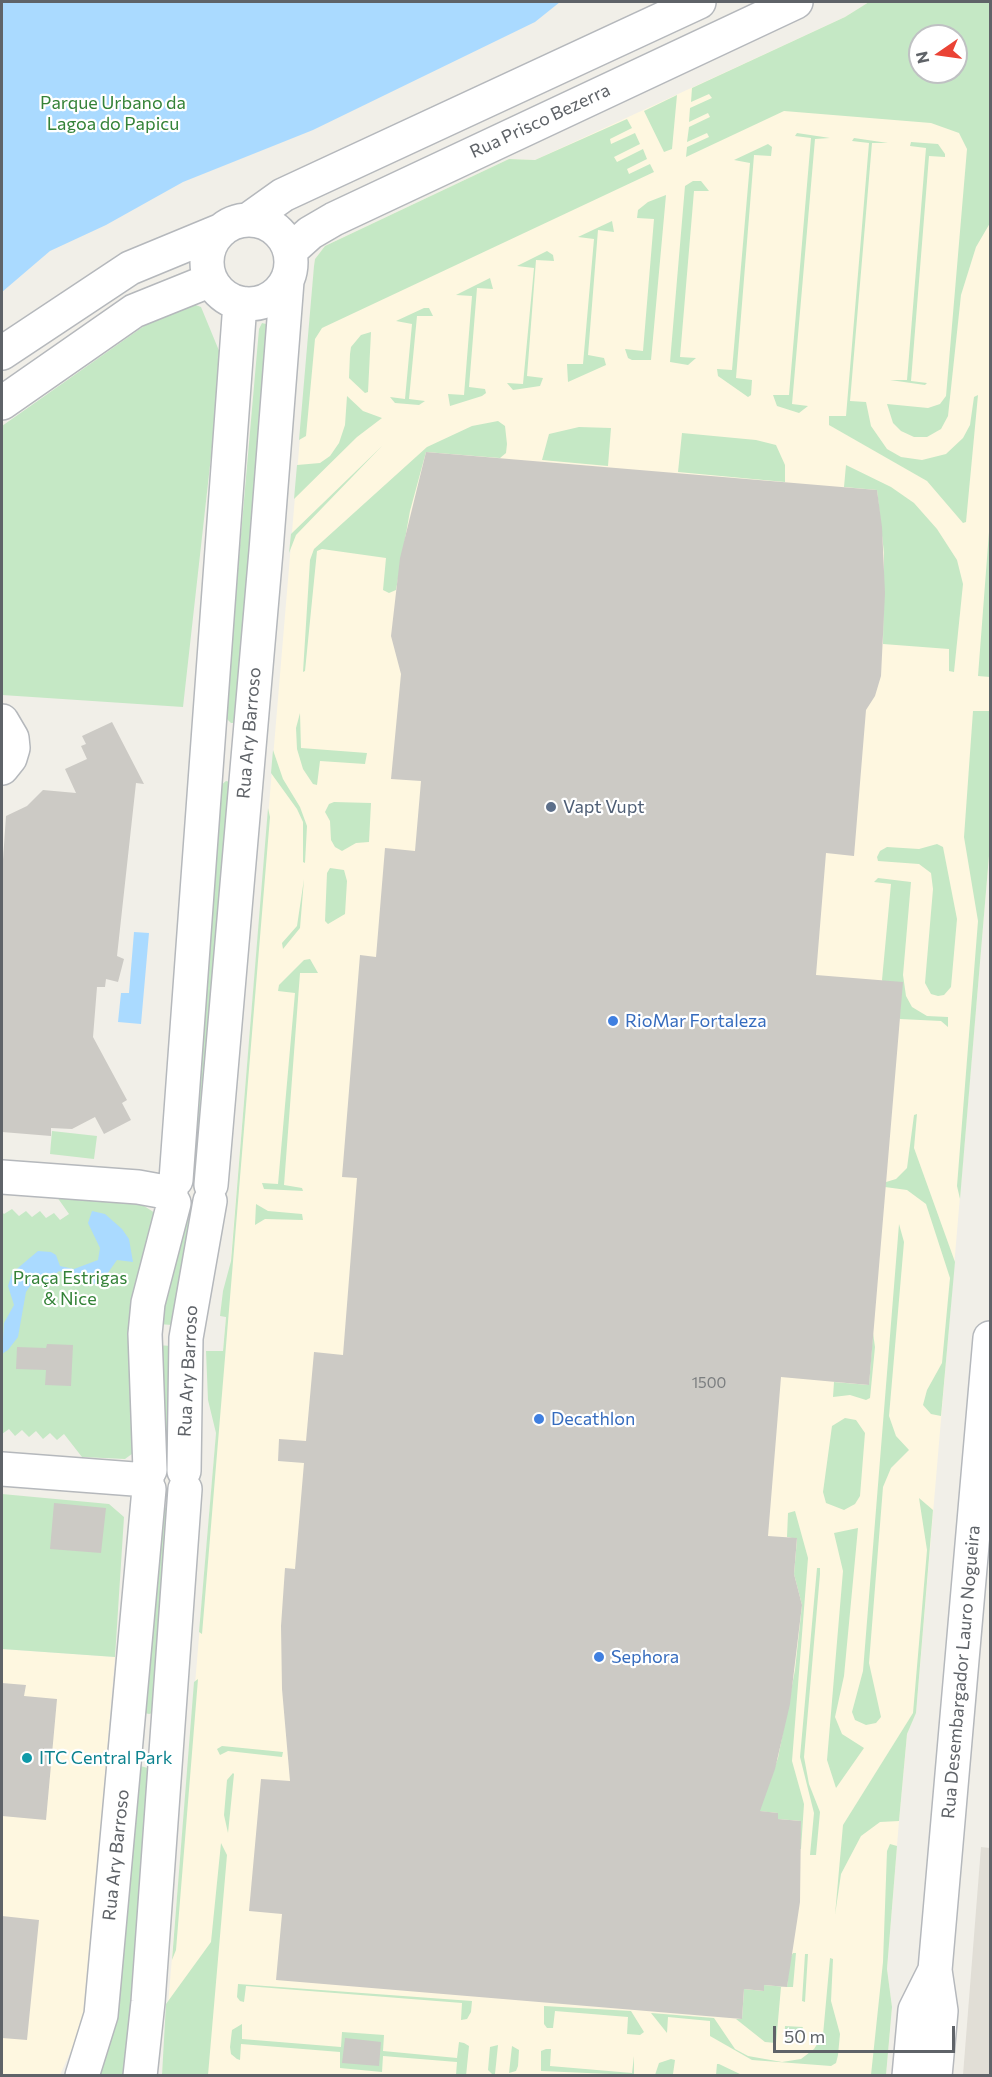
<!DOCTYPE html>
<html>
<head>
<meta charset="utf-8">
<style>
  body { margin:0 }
  #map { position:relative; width:992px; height:2077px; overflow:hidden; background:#f1efe8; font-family:Commissioner,sans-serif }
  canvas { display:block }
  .frame { position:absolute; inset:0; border:3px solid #5f6368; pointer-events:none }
  .north { position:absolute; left:908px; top:24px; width:60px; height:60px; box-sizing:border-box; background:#fff; border:2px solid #bfc1c3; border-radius:50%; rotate:257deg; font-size:16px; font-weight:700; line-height:24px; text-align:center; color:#5f6368 }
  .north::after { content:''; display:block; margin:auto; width:21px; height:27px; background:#ea4335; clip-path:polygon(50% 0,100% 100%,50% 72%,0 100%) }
  .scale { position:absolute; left:773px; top:2026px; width:182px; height:27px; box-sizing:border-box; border:3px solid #5f6368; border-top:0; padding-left:8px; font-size:18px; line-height:21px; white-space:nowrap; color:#5f6368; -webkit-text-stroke:4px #fff; paint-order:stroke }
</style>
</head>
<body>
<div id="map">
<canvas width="992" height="2077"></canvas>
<div class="frame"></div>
<div class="north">N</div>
<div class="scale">50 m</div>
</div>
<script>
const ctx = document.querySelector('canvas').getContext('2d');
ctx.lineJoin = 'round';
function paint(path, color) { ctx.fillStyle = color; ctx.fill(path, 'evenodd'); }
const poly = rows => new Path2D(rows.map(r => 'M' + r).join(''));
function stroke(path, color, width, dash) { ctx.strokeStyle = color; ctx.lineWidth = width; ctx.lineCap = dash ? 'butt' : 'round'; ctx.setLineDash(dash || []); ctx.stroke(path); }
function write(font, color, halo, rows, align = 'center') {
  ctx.font = font + ' Commissioner,sans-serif'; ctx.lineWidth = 4.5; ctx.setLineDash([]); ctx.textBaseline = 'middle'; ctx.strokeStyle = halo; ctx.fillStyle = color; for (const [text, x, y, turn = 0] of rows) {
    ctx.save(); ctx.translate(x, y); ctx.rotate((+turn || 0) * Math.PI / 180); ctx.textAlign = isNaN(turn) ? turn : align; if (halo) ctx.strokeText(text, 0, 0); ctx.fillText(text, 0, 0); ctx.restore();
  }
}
paint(poly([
  [869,2,990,2,990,844,916,1713,907,1734,899,1821,887,1969,892,2007,886,2075,162,2076,315,259,325,246,509,159,535,160,845,17],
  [920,36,956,36,956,72,920,72],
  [2,1649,115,1657,84,2022,60,2075,2,2075]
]), '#fef7e0');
paint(poly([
  [981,1847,990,1848,990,2075,963,2075]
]), '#e1ded6');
paint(poly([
  [869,2,990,2,990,223,976,247,961,295,948,416,941,429,927,437,914,437,901,431,893,423,887,404,928,408,940,404,946,396,967,149,959,133,931,123,784,111,686,157,687,147,709,137,707,133,687,142,689,127,710,117,708,113,689,122,690,108,712,98,709,94,691,102,692,88,845,17],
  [920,36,956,36,956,72,920,72],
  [677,95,672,149,664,152,644,111],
  [627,119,632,128,610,139,611,144,635,133,640,144,614,157,617,162,643,149,647,159,627,169,629,174,650,164,654,172,322,328,315,339,306,436,299,440,314,266,315,259,325,246,509,159,535,160],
  [797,133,830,138,815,139,792,404,808,406,799,413,777,406,773,395,789,395,811,138,795,136],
  [854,138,888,143,872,143,850,401,866,402,871,426,887,449,901,457,922,460,946,454,963,438,970,425,974,397,978,395,966,522,963,523,927,481,829,425,829,416,846,416,869,143,852,141],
  [911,142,938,144,945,154,945,157,929,156,911,381,927,383,925,385,890,380,907,380,926,148,910,146],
  [768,144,772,147,771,156,754,155,736,378,752,380,751,395,748,397,718,376,717,369,732,370,750,163,734,160],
  [693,181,701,181,709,191,694,191,680,357,696,358,688,365,670,362,685,186],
  [666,195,651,360,632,360,628,358,625,349,643,351,654,219,637,218,638,210,648,202],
  [612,221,614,232,598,230,588,355,604,358,606,365,568,382,567,364,583,364,594,239,578,237],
  [547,251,553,255,554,261,536,260,527,376,543,378,540,386,513,390,507,383,523,384,534,268,517,266],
  [490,278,493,289,477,288,469,387,485,389,486,393,482,396,450,406,448,394,464,395,472,296,456,295],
  [193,304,201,307,222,358,183,707,2,695,2,426,144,326],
  [424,308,429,308,433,316,417,316,409,399,425,401,419,405,395,403,390,397,405,399,412,324,396,321],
  [262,323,270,325,235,723,231,723,225,717,259,329],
  [371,332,368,392,365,393,349,378,350,354,351,347,361,335],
  [347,396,363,411,382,418,357,437,294,499,297,465,320,463,330,456,339,443,345,425],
  [498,421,505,426,507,444,506,453,500,458,426,452,410,511,396,590,389,593,383,590,386,558,322,549,317,551,305,671,303,672,310,560,314,549,427,447,472,426],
  [579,427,611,428,608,466,542,460,549,434],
  [682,433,756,440,776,445,785,465,785,482,678,472],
  [382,446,296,535,289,553,291,534],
  [846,465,891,487,914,503,937,529,957,560,963,584,954,672,949,671,949,649,883,644,884,553,877,490,844,487],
  [990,519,990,677,978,676],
  [973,711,990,711,990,844,960,1199,957,1186,978,921,964,837],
  [300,713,301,748,367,753,365,764,320,761,317,785,313,784,303,769,297,749,296,728],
  [273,750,283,779,300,807,307,826,305,863,303,862,303,822,297,809,271,773],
  [226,781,230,782,196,1167,191,1166,220,786],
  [334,802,371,803,369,842,356,843,342,851,335,847,331,840,330,821,325,812,329,804],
  [268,808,270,817,202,1634,199,1632,216,1433,208,1400,206,1351,223,1351,226,1317,220,1316,223,1291,231,1261],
  [937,844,943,847,957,919,951,987,944,995,938,996,931,994,925,983,933,889,931,873,919,864,878,861,877,857,880,851,887,847,919,849],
  [330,868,344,870,347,881,345,914,328,924,325,921,327,873],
  [878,878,911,882,903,975,906,996,912,1007,927,1016,948,1017,948,1027,941,1021,900,1019,882,980,891,884,874,882],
  [304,879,300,928,283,949,282,943,297,926],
  [310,959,318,973,300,973,284,1185,302,1188,303,1191,264,1189,262,1183,278,1184,295,993,278,991,279,985,304,960],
  [917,1114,914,1148,955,1262,941,1416,931,1414,923,1405,927,1390,942,1363,950,1278,926,1204,907,1190,885,1187,886,1182,896,1179,907,1168,914,1115],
  [52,1131,97,1136,94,1159,50,1154],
  [57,1197,141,1204,155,1213,136,1451,125,1459,82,1457,64,1434,57,1440,50,1433,43,1439,36,1431,29,1437,22,1430,15,1436,9,1429,2,1434,2,1212,4,1214,12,1209,19,1216,26,1211,32,1217,40,1211,46,1218,54,1213,60,1220,69,1214],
  [256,1204,268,1211,302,1214,303,1220,265,1219,255,1225],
  [187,1219,192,1219,172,1325,158,1324,183,1222],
  [899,1224,904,1242,889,1416,896,1436,909,1450,891,1468,883,1487,869,1663,881,1717,876,1723,866,1725,855,1720,852,1712,863,1671],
  [873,1333,875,1347,870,1398,866,1400,850,1395,833,1397,834,1382,869,1385],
  [157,1345,171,1346,168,1455,166,1455],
  [845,1418,856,1420,865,1433,860,1496,855,1504,844,1510,826,1503,823,1492,832,1426],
  [2,1494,109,1504,124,1517,115,1657,2,1649],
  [919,1498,933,1510,916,1713,907,1734,899,1821,880,1822,861,1836,841,1874,835,1915,843,1825,913,1713,927,1550],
  [164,1507,170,1510,153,1713,149,1714,145,1713,160,1510],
  [795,1511,808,1558,792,1761,804,1804,801,1849,799,1849,801,1821,778,1819,778,1813,758,1811,778,1758,795,1670,802,1605,794,1574,797,1539,787,1537,788,1513],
  [858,1528,844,1676,835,1717,842,1734,864,1748,836,1788,827,1760,843,1571,834,1533],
  [817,1568,820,1568,820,1574,804,1757,809,1784,820,1812,816,1855,810,1855,814,1813,800,1757],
  [198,1679,176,1950,172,1960,194,1682],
  [222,1746,283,1752,282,1757,228,1751,220,1755,217,1749],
  [140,1766,148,1768,150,1773,125,2075,90,2076],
  [233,1773,234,1774,228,1833,224,1815,227,1780],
  [221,1843,227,1855,208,2075,162,2075,166,2004,211,1942],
  [890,1844,897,1846,887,1969,892,2007,886,2075,871,2075,883,1962,887,1851],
  [793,1953,796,1953,793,1987,781,1987,776,2043,765,2042,736,2019,742,2019,744,1989,764,1991,764,1985,787,1987,790,1958],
  [805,1954,808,1954,805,2002,802,2001],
  [830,1958,833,1959,831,2001,840,2034,838,2055,836,2063,831,2066,752,2060,710,2036,710,2021,668,2017,667,2033,651,2013,714,2018,735,2049,748,2056,782,2062,801,2059,814,2049,823,2035],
  [238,1984,472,2001,471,2012,467,2019,461,2020,462,2003,246,1986,244,2002,240,2001,237,1997],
  [544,2006,631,2011,644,2032,640,2035,627,2034,628,2017,555,2011,553,2028,547,2028,544,2024],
  [242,2024,242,2039,341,2047,342,2032,384,2035,383,2051,457,2058,459,2042,464,2043,469,2046,466,2076,456,2075,457,2062,383,2056,382,2072,340,2068,340,2052,241,2044,240,2060,237,2059,231,2054,230,2047,232,2030],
  [785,2026,803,2027,798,2038,784,2043],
  [498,2045,495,2074,492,2074,488,2070,490,2047],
  [512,2046,519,2050,518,2066,516,2071,509,2073],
  [546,2049,551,2049,550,2066,632,2073,634,2056,634,2075,541,2071,541,2051],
  [671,2059,675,2060,673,2074,682,2075,655,2075,659,2063],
  [717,2064,719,2064,742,2075,716,2075]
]), '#c5e8c5');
paint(poly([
  [2,2,560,2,535,22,313,130,183,182,106,225,50,251,2,292],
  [134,932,149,933,141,1024,118,1022,121,993,129,993],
  [92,1211,105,1214,122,1229,129,1239,133,1262,117,1260,102,1281,95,1284,84,1282,73,1275,59,1271,49,1280,33,1282,26,1292,18,1337,8,1350,2,1354,4,1323,14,1305,8,1286,12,1273,38,1251,51,1252,56,1255,60,1266,74,1269,98,1260,100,1248,88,1223]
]), '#aadaff');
paint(poly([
  [426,452,877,490,882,527,885,593,881,676,875,696,866,710,854,856,826,853,816,975,903,982,869,1385,781,1377,768,1536,797,1538,794,1574,802,1605,790,1704,775,1769,760,1811,778,1813,778,1819,801,1821,800,1902,787,1987,764,1985,764,1991,744,1989,742,2019,276,1980,282,1914,249,1911,261,1779,290,1781,282,1689,281,1626,285,1568,295,1569,304,1463,278,1461,279,1439,306,1441,314,1352,343,1355,357,1178,342,1177,360,955,376,957,385,848,415,851,421,781,391,779,401,674,391,636,400,558],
  [112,722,144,784,136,783,117,956,124,959,118,982,106,979,105,987,97,987,93,1037,127,1100,122,1103,131,1120,104,1134,95,1117,72,1129,51,1128,51,1136,2,1132,2,874,6,816,27,806,43,790,76,793,65,769,87,759,81,746,86,744,82,736],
  [47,1344,73,1345,71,1386,45,1385,46,1370,16,1369,17,1347,46,1348],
  [54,1503,106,1508,101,1553,50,1549],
  [2,1683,26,1685,24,1696,57,1699,46,1820,2,1816],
  [2,1916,39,1920,27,2040,2,2038],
  [345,2038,381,2042,379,2066,342,2063]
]), '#cccac5');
const minor = poly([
  [248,220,283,195,699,2],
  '207 262a42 42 0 1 1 84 0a42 42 0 1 1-84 0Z',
  [290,251,310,233,334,219,796,2],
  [2,353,130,268,222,230],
  [2,403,134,311,211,280],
  [2,721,12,738,13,748,10,758,2,768],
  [2,1177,138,1187,171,1193],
  [176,1180,240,303],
  [211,1185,266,551,287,281],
  [2,1469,147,1480],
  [150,1470,145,1334,148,1303,174,1203],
  [184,1471,186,1338,210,1201],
  [82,2076,101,2015,149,1489],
  [140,2076,148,2002,185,1489],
  [909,2076,915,2010,935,1970],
  [935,2076,941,2011,935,1970,990,1338]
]);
stroke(minor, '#b5b8bc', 36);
stroke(minor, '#fff', 33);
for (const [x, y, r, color] of [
  [551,807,6,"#5c6f8a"],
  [613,1021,6,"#3f7fe0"],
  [539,1419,6,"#3f7fe0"],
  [599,1657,6,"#3f7fe0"],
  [27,1758,6,"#0f9aa8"]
]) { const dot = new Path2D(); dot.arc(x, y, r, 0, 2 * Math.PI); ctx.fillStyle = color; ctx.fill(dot); stroke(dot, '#fff', 2); }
write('15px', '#7a7d7f', null, [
  ["1500",709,1383]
]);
write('18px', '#348238', '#fff', [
  ["Parque Urbano da",113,103],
  ["Lagoa do Papicu",113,124],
  ["Praça Estrigas",70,1278],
  ["& Nice",70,1299]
]);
write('18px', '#5f6368', '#fff', [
  ["Rua Prisco Bezerra",540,121,-25],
  ["Rua Ary Barroso",249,733,-85],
  ["Rua Ary Barroso",188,1371,-87],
  ["Rua Desembargador Lauro Nogueira",961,1672,-85],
  ["Rua Ary Barroso",116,1855,-84]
]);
write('18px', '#4e5e75', '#fff', [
  ["Vapt Vupt",563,807]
], 'left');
write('18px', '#366cbe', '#fff', [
  ["RioMar Fortaleza",625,1021],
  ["Decathlon",551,1419],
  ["Sephora",611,1657]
], 'left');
write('18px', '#0d838f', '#fff', [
  ["ITC Central Park",39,1758]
], 'left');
</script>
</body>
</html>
